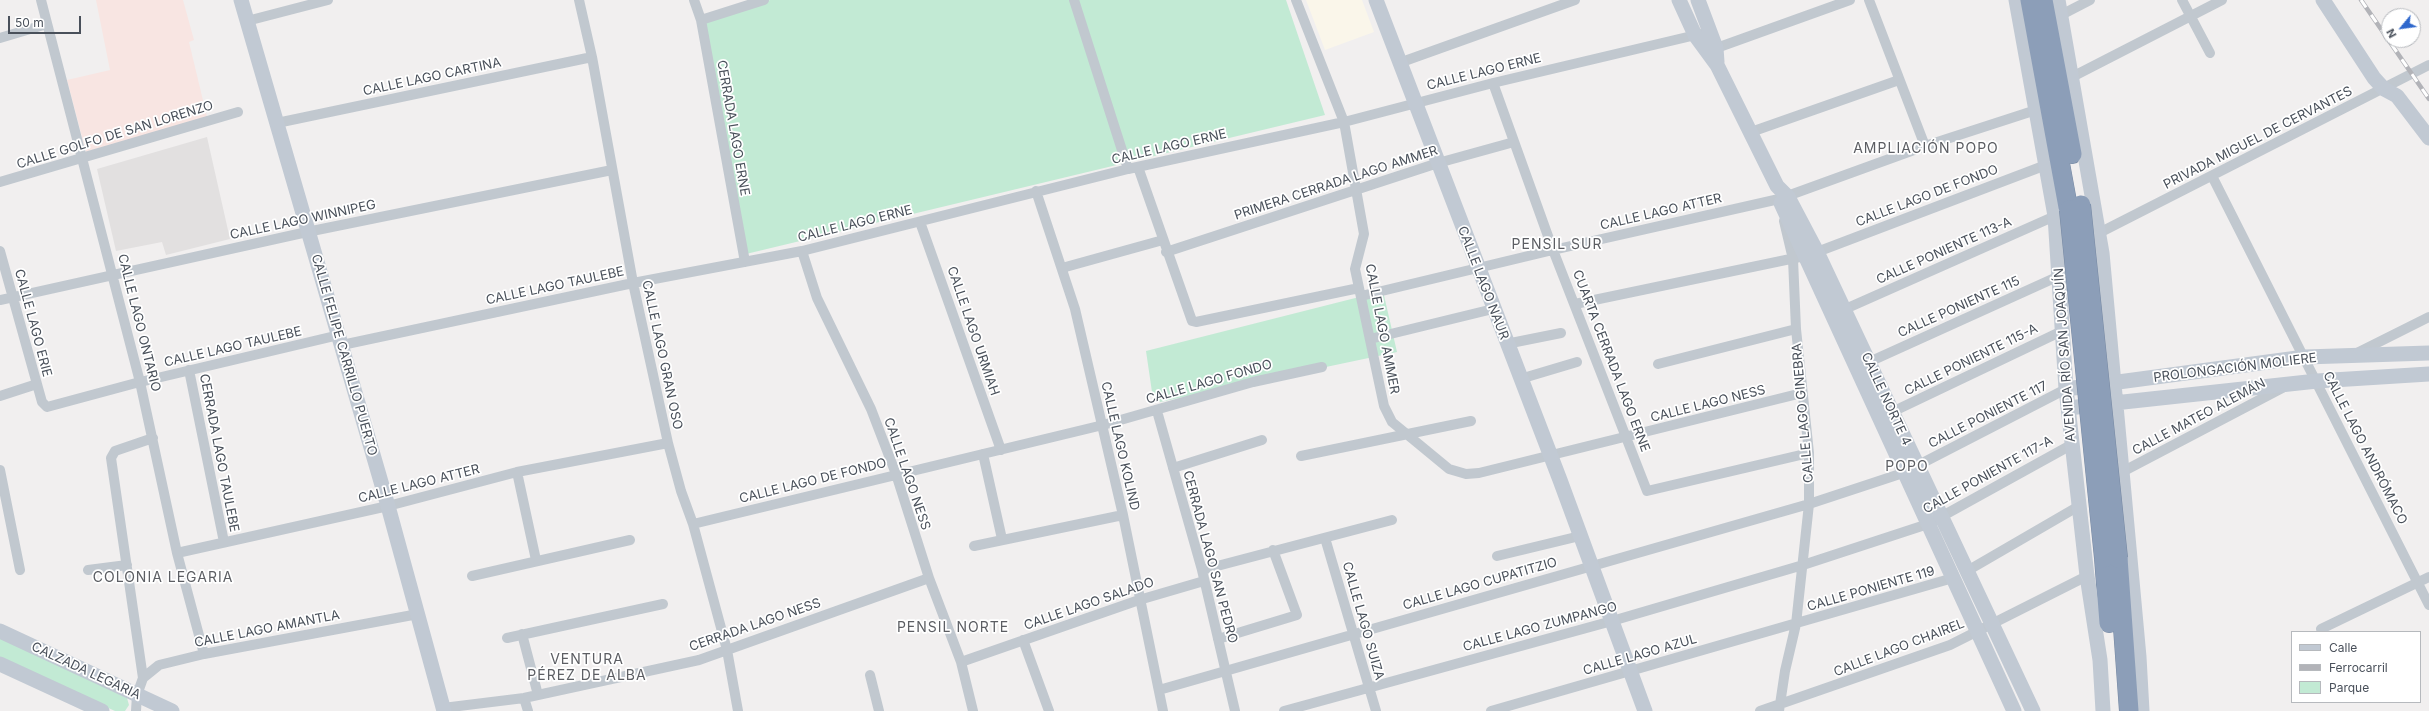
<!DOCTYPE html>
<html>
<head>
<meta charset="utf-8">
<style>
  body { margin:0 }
  #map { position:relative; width:2429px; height:711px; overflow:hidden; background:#f1efef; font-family:Inter,sans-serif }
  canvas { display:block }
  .legend { position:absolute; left:2291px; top:631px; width:130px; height:72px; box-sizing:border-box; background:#fff; border:1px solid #b6b9bd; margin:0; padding:5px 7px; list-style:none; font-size:12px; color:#49505a }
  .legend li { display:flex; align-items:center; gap:8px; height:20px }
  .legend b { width:20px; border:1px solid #b6b9bd }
  .north { position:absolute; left:2381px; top:8px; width:40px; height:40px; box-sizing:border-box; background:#fff; border:1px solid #b6b9bd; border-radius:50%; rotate:241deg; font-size:11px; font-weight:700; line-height:16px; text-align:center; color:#49505a }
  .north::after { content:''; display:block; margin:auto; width:14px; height:18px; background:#2e67cc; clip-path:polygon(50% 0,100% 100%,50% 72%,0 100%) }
  .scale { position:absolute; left:8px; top:16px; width:73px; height:18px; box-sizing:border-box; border:2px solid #49505a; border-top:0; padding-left:5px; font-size:12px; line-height:14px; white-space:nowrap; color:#49505a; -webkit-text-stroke:3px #fff; paint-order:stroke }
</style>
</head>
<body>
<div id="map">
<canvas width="2429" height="711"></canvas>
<ul class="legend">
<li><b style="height:5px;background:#c1c9d3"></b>Calle</li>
<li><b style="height:5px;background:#b2b3b8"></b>Ferrocarril</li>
<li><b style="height:11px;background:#c2ead4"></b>Parque</li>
</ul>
<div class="north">N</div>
<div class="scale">50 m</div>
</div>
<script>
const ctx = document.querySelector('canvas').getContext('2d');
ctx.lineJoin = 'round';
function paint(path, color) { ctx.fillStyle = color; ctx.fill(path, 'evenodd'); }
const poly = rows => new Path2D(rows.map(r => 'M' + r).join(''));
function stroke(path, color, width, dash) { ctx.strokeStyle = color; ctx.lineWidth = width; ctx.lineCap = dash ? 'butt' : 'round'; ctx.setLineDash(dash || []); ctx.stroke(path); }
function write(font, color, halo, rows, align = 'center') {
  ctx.font = font + ' Inter,sans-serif'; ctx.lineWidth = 3.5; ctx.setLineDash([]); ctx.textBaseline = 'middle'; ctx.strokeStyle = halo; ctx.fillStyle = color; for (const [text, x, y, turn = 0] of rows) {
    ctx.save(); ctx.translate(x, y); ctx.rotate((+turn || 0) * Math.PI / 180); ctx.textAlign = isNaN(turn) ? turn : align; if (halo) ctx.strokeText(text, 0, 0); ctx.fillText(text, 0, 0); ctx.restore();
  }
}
paint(poly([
  [1306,0,1362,0,1374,32,1325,50]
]), '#faf6ea');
paint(poly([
  [207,137,230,239,166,255,162,242,116,251,97,169]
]), '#e2e0e0');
paint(poly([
  [96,0,183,0,194,40,189,42,207,117,86,152,67,80,110,70]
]), '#f8e5e2');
paint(poly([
  [770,0,1286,0,1325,115,746,254,702,23],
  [1383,291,1397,352,1160,402,1152,392,1146,351],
  [0,636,127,698,129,705,125,711,115,711,0,659]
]), '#c2ead4');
const highway = poly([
  [2030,0,2068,207],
  [2043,0,2072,154],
  [2104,558,2109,623],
  [2118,558,2129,711]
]);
stroke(highway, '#7789a3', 20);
stroke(poly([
  [41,0,140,382,177,553,204,654],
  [579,0,592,57,633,283,668,443,681,491,693,524,727,650,738,711],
  [694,0,701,20,745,262],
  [1074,0,1128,169],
  [1296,0,1344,122,1364,234,1355,269,1384,406,1392,422,1449,469,1466,474,1479,473,1802,393],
  [1869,0,1925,146],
  [2182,0,2210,53],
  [2061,15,2090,0],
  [701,20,764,0],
  [247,21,328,0],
  [0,38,47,24],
  [1711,50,1850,0],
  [1399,63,1575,0],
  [2072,77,2222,0],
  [1493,83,1553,250,1647,491,1809,453],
  [277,123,592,57],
  [1751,132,1899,80],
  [1138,167,1192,321,1196,322,1359,288],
  [2212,176,2429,605],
  [0,182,238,112],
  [1036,191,1075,309,1123,515,1163,711],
  [920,222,1001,450],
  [2099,233,2429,65],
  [0,251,42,402,47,407,136,383,339,335],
  [802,251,817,298,871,409,896,474,929,578,961,662,973,711],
  [1166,252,1438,163,1514,142],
  [1817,252,2046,165],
  [1062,268,1163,240],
  [1361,296,1553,250,1779,199,1925,146,2036,110],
  [0,300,307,232,612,170],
  [1575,304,1800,257],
  [1843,310,2055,216],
  [1370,339,1493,309],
  [1506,344,1561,333],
  [342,345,633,283,802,251,1128,169,1344,122,1493,83,1700,34],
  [2357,353,2429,317],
  [1869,362,2059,276],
  [1658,364,1796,329],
  [189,370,224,542],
  [1520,379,1577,362],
  [0,396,37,384],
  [1157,411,1202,570,1235,711],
  [1892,412,2062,331],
  [983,454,1002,539],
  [1301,456,1471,421],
  [1173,468,1262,440],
  [0,470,20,570],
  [517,472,536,560],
  [2122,472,2284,387],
  [693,524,1103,425,1253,382,1322,367],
  [1325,538,1376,711],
  [974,546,1123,515],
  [177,553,388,506,517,472,668,443],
  [1497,556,1580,536],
  [88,570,127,565],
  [1202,570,1392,520],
  [1967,571,2079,506],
  [472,576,630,540],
  [2321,629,2429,577],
  [522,634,538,695],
  [507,638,663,604],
  [1218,639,1297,615,1273,550],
  [1023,640,1049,711],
  [961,662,1139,600,1204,581],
  [870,675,879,711],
  [143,678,111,458,115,451,153,438],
  [1159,690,1809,504,1903,473,2066,389],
  [524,698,528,711],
  [443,708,524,698,699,660,929,578],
  [136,711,137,695,143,678,159,665,204,654,418,614],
  [1284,711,1612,621,1803,565,1928,524,2071,445],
  [1491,711,1953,578],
  [1760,711,1950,645,2087,576],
  [1779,711,1785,671,1796,624,1809,504,1809,453,1796,329,1793,259,1784,221]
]), '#c1c8cf', 10);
stroke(poly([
  [241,0,388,506,444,711],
  [1376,0,1560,480,1645,711],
  [1679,0,1695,35,1717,65,1777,186,1788,197,1817,252,2033,711],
  [1698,0,1716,48,1717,62],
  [2016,0,2055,216,2066,389,2087,576,2100,660,2103,711],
  [2058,0,2102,253,2139,657,2142,711],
  [2323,0,2374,78,2384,89,2397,96,2429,138],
  [1781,203,2014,711],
  [2066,389,2305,357,2429,353],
  [2068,408,2317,381,2429,374],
  [0,631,172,711],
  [0,664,102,711]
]), '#c1c9d3', 15);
stroke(highway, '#8c9eb8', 19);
const rail = poly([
  [2361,0,2429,99]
]);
stroke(rail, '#b2b3b8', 4.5);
stroke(rail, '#fff', 3, [9]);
const highwayBridge = poly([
  [2081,205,2118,558],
  [2069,210,2104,558]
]);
stroke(highwayBridge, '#7789a3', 20, []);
stroke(highwayBridge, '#8c9eb8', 19);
write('13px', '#49505a', '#fff', [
  ["CALLE LAGO ERNE",1484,72,-14],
  ["CALLE LAGO CARTINA",432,77,-12],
  ["CERRADA LAGO ERNE",733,128,80],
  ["CALLE GOLFO DE SAN LORENZO",115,135,-17],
  ["PRIVADA MIGUEL DE CERVANTES",2258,138,-27],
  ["CALLE LAGO ERNE",1169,147,-13],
  ["PRIMERA CERRADA LAGO AMMER",1336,183,-18],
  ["CALLE LAGO DE FONDO",1927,196,-21],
  ["CALLE LAGO ATTER",1661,212,-13],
  ["CALLE LAGO WINNIPEG",303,220,-12],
  ["CALLE LAGO ERNE",855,224,-14],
  ["CALLE PONIENTE 113-A",1944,251,-24],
  ["CALLE LAGO NAUR",1483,283,69],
  ["CALLE LAGO TAULEBE",555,286,-12],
  ["CALLE PONIENTE 115",1959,307,-24],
  ["CALLE LAGO ERIE",33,323,75],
  ["CALLE LAGO ONTARIO",139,323,76],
  ["CALLE LAGO AMMER",1382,329,79],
  ["CALLE LAGO URMIAH",973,331,71],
  ["CALLE LAGO TAULEBE",233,347,-13],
  ["CALLE FELIPE CARRILLO PUERTO",344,355,74],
  ["CALLE LAGO GRAN OSO",662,355,78],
  ["AVENIDA RÍO SAN JOAQUÍN",2065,355,-94],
  ["CALLE PONIENTE 115-A",1971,360,-26],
  ["CUARTA CERRADA LAGO ERNE",1611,361,69],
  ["PROLONGACIÓN MOLIERE",2235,368,-7],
  ["CALLE LAGO FONDO",1209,382,-16],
  ["CALLE NORTE 4",1886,399,65],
  ["CALLE LAGO NESS",1708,404,-14],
  ["CALLE LAGO GINEBRA",1803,413,-95],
  ["CALLE PONIENTE 117",1988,415,-27],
  ["CALLE MATEO ALEMÁN",2199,417,-28],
  ["CALLE LAGO KOLIND",1120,446,77],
  ["CALLE LAGO ANDRÓMACO",2365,448,63],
  ["CERRADA LAGO TAULEBE",219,453,79],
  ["CALLE LAGO NESS",907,474,71],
  ["CALLE PONIENTE 117-A",1988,475,-29],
  ["CALLE LAGO DE FONDO",813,481,-14],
  ["CALLE LAGO ATTER",419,484,-14],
  ["CERRADA LAGO SAN PEDRO",1210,557,75],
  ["CALLE LAGO CUPATITZIO",1480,584,-16],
  ["CALLE PONIENTE 119",1871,589,-16],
  ["CALLE LAGO SALADO",1089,604,-19],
  ["CALLE LAGO SUIZA",1363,621,74],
  ["CERRADA LAGO NESS",755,625,-19],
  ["CALLE LAGO ZUMPANGO",1540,627,-15],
  ["CALLE LAGO AMANTLA",267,629,-11],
  ["CALLE LAGO CHAIREL",1899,648,-21],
  ["CALLE LAGO AZUL",1640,655,-16],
  ["CALZADA LEGARIA",86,671,25]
]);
ctx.letterSpacing = '1px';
write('14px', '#5c5e63', '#fff', [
  ["AMPLIACIÓN POPO",1926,149],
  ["PENSIL SUR",1557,245],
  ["POPO",1907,467],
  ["COLONIA LEGARIA",163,578],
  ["PENSIL NORTE",953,628],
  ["VENTURA",587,660],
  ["PÉREZ DE ALBA",587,676]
]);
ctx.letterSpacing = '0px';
</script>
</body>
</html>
